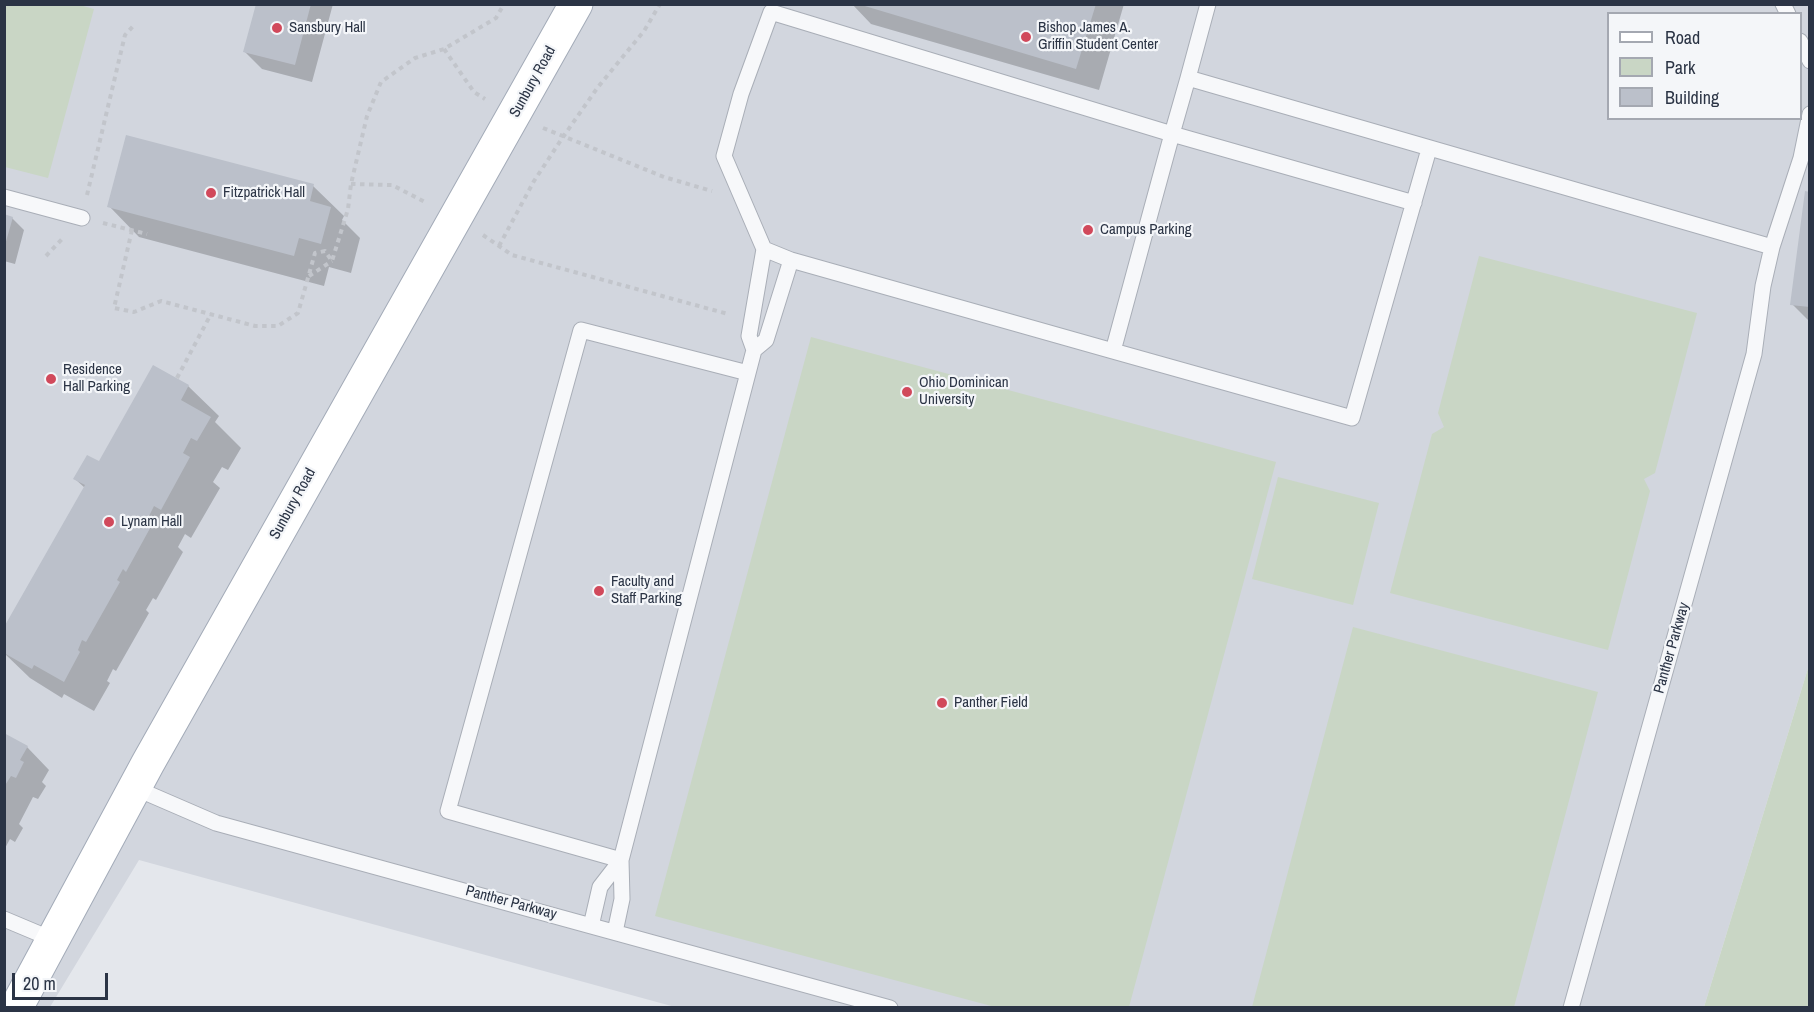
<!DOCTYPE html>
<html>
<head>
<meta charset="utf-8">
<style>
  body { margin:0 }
  #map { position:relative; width:1814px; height:1012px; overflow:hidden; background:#e4e7ec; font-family:"Archivo Narrow",sans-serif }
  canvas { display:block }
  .frame { position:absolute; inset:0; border:6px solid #2b3445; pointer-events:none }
  .legend { position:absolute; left:1607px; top:12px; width:195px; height:108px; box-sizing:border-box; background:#f4f6f9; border:2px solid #a4a8b1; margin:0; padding:8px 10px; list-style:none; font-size:18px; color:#2b3445 }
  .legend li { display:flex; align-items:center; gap:12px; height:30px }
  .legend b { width:30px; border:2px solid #a4a8b1 }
  .scale { position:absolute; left:12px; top:973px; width:96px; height:27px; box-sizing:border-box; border:3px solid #2b3445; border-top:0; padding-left:8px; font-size:18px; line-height:21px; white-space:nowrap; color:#2b3445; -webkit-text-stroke:4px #f4f6f9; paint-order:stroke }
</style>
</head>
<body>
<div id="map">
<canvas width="1814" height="1012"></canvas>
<div class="frame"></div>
<ul class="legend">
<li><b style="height:8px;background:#fff"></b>Road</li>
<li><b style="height:16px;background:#c9d6c5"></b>Park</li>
<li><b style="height:16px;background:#bbc0ca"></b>Building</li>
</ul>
<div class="scale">20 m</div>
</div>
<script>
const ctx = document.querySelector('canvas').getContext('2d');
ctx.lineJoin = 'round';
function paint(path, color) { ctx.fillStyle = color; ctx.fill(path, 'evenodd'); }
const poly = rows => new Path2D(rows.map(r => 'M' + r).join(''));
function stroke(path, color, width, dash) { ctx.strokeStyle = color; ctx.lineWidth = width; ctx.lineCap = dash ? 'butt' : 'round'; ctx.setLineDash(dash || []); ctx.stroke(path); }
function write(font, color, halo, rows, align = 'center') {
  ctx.font = font + ' "Archivo Narrow",sans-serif'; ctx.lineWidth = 4.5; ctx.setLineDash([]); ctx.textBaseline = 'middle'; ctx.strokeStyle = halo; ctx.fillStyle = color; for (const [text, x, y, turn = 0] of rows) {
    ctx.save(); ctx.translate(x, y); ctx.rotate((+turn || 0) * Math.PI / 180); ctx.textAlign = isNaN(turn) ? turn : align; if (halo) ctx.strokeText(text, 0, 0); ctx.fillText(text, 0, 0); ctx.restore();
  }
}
paint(poly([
  [5,5,1809,5,1809,665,1704,1007,675,1007,139,860,50,1007,5,1008],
  [1608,14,1800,14,1800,118,1608,118]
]), '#d2d6de');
paint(poly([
  [76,4,94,9,48,178,5,167,5,5],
  [1479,256,1697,313,1655,473,1644,479,1650,491,1608,650,1390,593,1432,434,1444,427,1438,413],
  [811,337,1276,462,1129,1007,995,1007,655,916],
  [1278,477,1379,503,1353,605,1252,579],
  [1353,627,1598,692,1514,1007,1252,1007],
  [1809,665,1809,1007,1704,1007]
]), '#c9d6c5');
paint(poly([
  [257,4,333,4,312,82,262,69,245,52],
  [852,4,1124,4,1099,90,871,24],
  [313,186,344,216,342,220,360,238,351,273,329,267,324,286,139,237,109,206],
  [1810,193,1810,322,1792,304],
  [4,216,12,218,24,230,15,264,4,261],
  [153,367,188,386,219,416,215,422,241,448,228,470,222,467,213,482,220,488,191,538,185,534,178,547,183,552,156,600,153,598,146,610,149,613,116,671,113,669,107,681,110,683,94,711,64,694,62,698,30,678,4,653,85,488,75,479,99,463],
  [4,735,27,747,49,770,42,782,46,786,38,799,33,797,19,824,23,828,15,842,10,839,4,850]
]), '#0003');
paint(poly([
  [256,4,311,4,295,65,243,52],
  [858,4,1096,4,1076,69],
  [126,135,314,184,310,201,331,207,321,244,299,238,294,256,107,207],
  [1805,191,1810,192,1810,307,1790,305],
  [4,214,13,217,5,245,4,245],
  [153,365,189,385,181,400,211,417,197,441,191,438,183,453,190,457,161,510,154,506,148,518,154,521,126,572,123,569,117,580,120,582,86,642,82,640,78,650,80,652,64,682,34,665,32,669,4,653,4,627,85,485,73,479,87,455,99,461],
  [4,733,28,746,20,760,24,762,16,778,11,776,4,787]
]), '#bbc0ca');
const lane = poly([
  [1783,4,1788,14],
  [1800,41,1810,61],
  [1188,78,1208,4],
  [4,197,82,218],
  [1414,203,1172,134,771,12,741,94,724,156,764,249,791,260,1113,351,1151,211,1172,134,1188,78,1772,247,1763,286,1754,354,1571,1008],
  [1772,247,1801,158,1810,114],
  [754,350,766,340,791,260],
  [1113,351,1352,418,1429,149],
  [135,788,216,823,890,1008],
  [621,860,448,811,581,330,748,373],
  [4,919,54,940],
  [591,926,600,887,621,860],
  [615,932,622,899,621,860,754,350,749,336,764,249]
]);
const primary = poly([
  [16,1008,148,763,576,4]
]);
stroke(lane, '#a9aeb7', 17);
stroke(primary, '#a3abb8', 35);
stroke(poly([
  [444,49,474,92,485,99],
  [543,128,664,177,712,191],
  [351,184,392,185,427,203],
  [87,195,125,35,135,24],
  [103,223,147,234],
  [132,230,114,308,134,312,161,301,255,326,278,326,298,313,315,253,325,251,332,261,348,209,351,184,367,116,381,82,415,58,444,49,496,18,504,4],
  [483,235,512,255,728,314],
  [499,246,534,181,563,137,598,87,644,31,660,4],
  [46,256,64,237],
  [309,276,332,261],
  [177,378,211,314]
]), '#c2c5cb', 4, [4.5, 4.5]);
stroke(lane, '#f7f8fa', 15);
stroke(primary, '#fff', 33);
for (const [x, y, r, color] of [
  [277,28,6,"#d1495b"],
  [1026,37,6,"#d1495b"],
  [211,193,6,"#d1495b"],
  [1088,230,6,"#d1495b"],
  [51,379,6,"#d1495b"],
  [907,392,6,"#d1495b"],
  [109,522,6,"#d1495b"],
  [599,591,6,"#d1495b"],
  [942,703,6,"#d1495b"]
]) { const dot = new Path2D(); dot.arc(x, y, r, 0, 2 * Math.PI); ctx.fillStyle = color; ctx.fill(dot); stroke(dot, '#f4f6f9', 2); }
write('15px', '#2b3445', '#f4f6f9', [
  ["Sansbury Hall",289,28],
  ["Bishop James A.",1038,28],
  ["Griffin Student Center",1038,45],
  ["Fitzpatrick Hall",223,193],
  ["Campus Parking",1100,230],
  ["Residence",63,370],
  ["Hall Parking",63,387],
  ["Ohio Dominican",919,383],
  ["University",919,400],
  ["Lynam Hall",121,522],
  ["Faculty and",611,582],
  ["Staff Parking",611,599],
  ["Panther Field",954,703]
], 'left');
write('15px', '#2b3445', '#f4f6f9', [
  ["Sunbury Road",533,82,-61],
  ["Sunbury Road",293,504,-61],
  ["Panther Parkway",1672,648,-74],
  ["Panther Parkway",511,903,15]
]);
</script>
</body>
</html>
